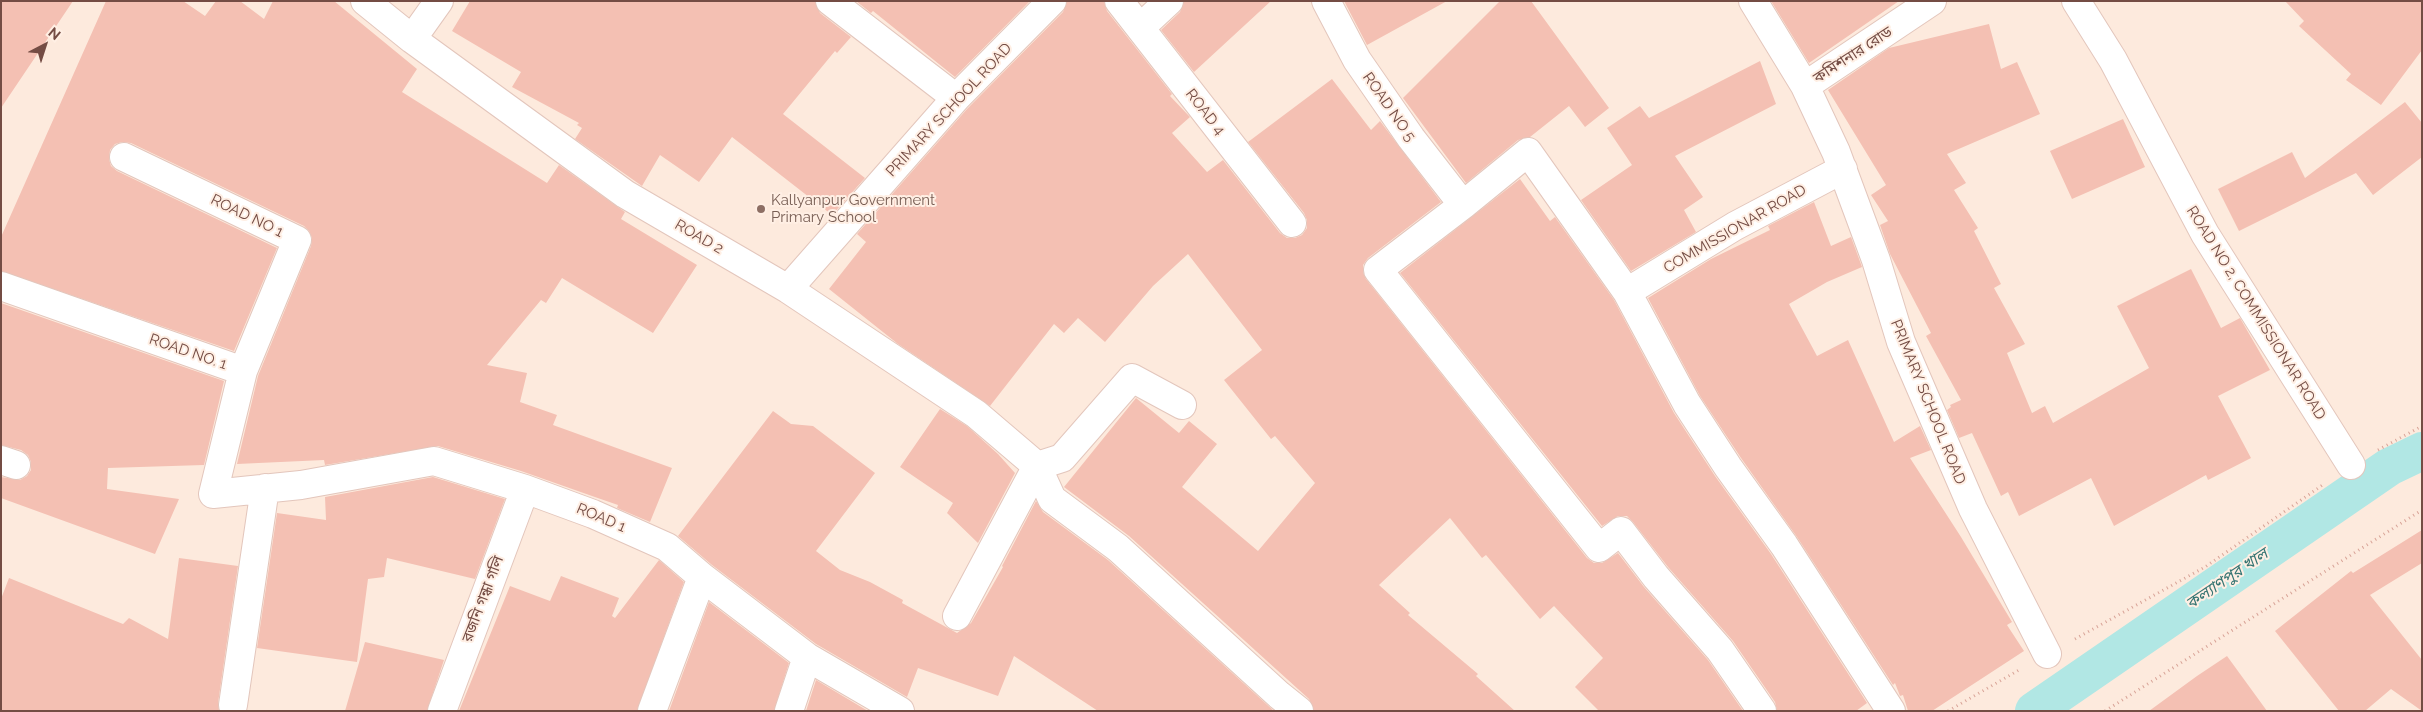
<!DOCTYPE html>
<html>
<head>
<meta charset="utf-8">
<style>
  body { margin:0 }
  #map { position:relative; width:2423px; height:712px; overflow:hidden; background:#fdeadd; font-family:Raleway,sans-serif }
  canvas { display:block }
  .frame { position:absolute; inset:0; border:2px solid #744c44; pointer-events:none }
  .north { position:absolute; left:20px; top:20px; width:50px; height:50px; -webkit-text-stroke:4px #ffefe4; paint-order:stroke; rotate:40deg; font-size:14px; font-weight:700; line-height:20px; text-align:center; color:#744c44 }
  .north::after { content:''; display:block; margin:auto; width:18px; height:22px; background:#744c44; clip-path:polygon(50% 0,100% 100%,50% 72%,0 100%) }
</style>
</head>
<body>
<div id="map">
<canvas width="2423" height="712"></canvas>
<div class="frame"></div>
<div class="north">N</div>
</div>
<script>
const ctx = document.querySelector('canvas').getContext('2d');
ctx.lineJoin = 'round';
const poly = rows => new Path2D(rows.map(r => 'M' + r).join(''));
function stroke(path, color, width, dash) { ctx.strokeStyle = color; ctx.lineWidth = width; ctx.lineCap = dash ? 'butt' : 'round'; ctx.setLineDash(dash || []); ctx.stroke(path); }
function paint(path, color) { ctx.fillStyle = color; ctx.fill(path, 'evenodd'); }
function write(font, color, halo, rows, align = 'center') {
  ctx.font = font + ' Raleway,"Noto Sans Bengali",sans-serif'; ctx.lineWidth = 4; ctx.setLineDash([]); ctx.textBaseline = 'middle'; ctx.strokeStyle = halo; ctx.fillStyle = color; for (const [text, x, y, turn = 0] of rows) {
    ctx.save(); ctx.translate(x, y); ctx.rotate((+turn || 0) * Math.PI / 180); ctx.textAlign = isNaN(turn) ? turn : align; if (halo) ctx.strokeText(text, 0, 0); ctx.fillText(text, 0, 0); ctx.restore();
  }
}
stroke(poly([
  [2034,711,2389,467,2422,451]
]), '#b1e7e4', 38);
paint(poly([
  [1,1,73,1,1,108],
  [106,1,183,1,205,16,216,1,240,1,264,19,273,1,334,1,417,69,402,92,547,183,559,165,625,212,621,219,697,265,653,333,562,278,546,303,541,300,487,365,527,373,520,402,557,415,553,425,672,468,650,522,617,508,618,505,592,496,521,471,438,446,325,465,324,460,237,464,258,376,311,246,312,238,309,231,304,226,131,143,122,142,115,144,110,150,109,159,111,166,117,171,277,248,234,351,1,271,1,237],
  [470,1,815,1,820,13,851,37,837,53,835,51,783,114,865,178,832,215,732,137,699,182,660,155,642,186,575,139,582,128,577,125,579,123,512,87,521,72,452,31],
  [856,1,1030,1,955,77,873,11,871,13],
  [1067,1,1104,1,1107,11,1172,94,1170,96,1190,117,1172,133,1207,172,1223,160,1280,233,1287,238,1295,238,1302,235,1307,228,1307,220,1304,213,1248,142,1332,79,1371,130,1380,121,1441,202,1368,258,1363,265,1363,272,1366,279,1587,558,1594,563,1602,563,1618,553,1644,587,1708,660,1743,711,1599,711,1575,687,1603,658,1554,606,1540,619,1486,555,1482,558,1450,518,1379,585,1410,613,1408,615,1478,674,1476,676,1515,711,1314,711,1309,699,1129,536,1064,487,1136,398,1179,433,1189,421,1217,444,1182,487,1258,551,1315,483,1275,436,1271,439,1224,380,1262,350,1188,254,1153,286,1105,342,1078,318,1064,333,1054,324,990,406,898,344,829,289,866,242,857,234,967,109,1063,12],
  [1184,1,1271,1,1194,72,1161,30,1180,12],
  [1344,1,1447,1,1367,45],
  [1500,1,1531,1,1609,108,1585,127,1569,106,1530,137,1518,140,1466,183,1403,98],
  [1771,1,1899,1,1809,63],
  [2285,1,2422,1,2422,50,2381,105,2346,80,2351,74,2299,26,2304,21],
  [1989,24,2001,69,2017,62,2040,114,1947,154,1966,183,1954,190,1978,228,1974,231,2001,284,1994,288,2025,344,2007,353,2032,413,2045,406,2053,423,2149,368,2117,306,2191,269,2221,328,2240,318,2270,370,2218,396,2251,458,2208,480,2206,475,2114,526,2091,478,2019,516,2008,492,2001,496,1972,433,1959,438,1947,410,1951,407,1950,405,1961,400,1926,336,1931,333,1890,254,1880,225,1888,221,1871,195,1886,185,1828,90,1889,48],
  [1760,61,1776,104,1675,156,1703,197,1684,210,1696,232,1631,271,1581,200,1632,165,1607,128,1640,106,1649,118],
  [2405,102,2422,123,2422,157,2373,195,2356,173,2239,231,2218,189,2292,152,2305,178],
  [2123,119,2145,167,2072,199,2050,151],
  [1520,179,1550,221,1555,217,1614,300,1674,413,1715,476,1771,554,1867,703,1856,711,1777,711,1775,702,1733,641,1668,567,1633,522,1627,516,1618,516,1602,526,1400,273],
  [1814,202,1831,246,1851,237,1862,267,1827,282,1789,304,1817,356,1848,340,1894,442,1920,426,1931,450,1910,458,1961,537,2012,622,2007,625,2024,651,1932,711,1908,711,1903,695,1900,696,1895,683,1893,685,1797,537,1741,458,1700,396,1648,298,1711,259,1770,230,1768,226],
  [1,303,224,381,204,465,108,468,107,489,179,499,155,554,1,498,1,477,20,480,27,476,31,470,31,462,28,455,21,450,1,445],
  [940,409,967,426,998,454,1015,473,978,543,947,513,953,503,900,467],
  [773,411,791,424,813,426,875,473,816,551,840,570,870,582,903,600,902,603,957,633,971,623,1003,567,1002,566,1036,501,1043,512,1108,560,1274,711,1098,711,1014,656,998,696,918,668,907,697,816,644,712,565,678,536],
  [433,477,505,499,475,579,387,558,384,577,368,579,357,662,257,648,277,513,326,520,325,497],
  [2422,530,2422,563,2370,595,2422,660,2422,711,2391,689,2365,711,2339,711,2275,631,2351,571,2353,573],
  [179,558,238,566,218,703,219,711,1,711,1,599,9,578,123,624,129,618,168,639],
  [659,560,684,582,637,711,459,711,510,586,550,601,561,576,619,598,612,616,615,618],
  [709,602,789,663,774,711,669,711],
  [365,642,444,660,427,711,345,711],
  [2227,656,2267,711,2149,711,2197,676],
  [816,680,868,711,806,711]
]), '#f4c0b3');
const street = poly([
  [365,1,412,39,625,194,788,289,976,414,1037,466,1052,499,1118,548,1279,695,1299,711],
  [830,1,956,98],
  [1119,1,1292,223],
  [1326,1,1357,60,1411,138,1463,205],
  [1753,1,1805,86,1836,152,1876,260,1901,342,1973,509,2047,654],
  [2076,1,2113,60,2205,234,2351,465],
  [1140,28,1169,1],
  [412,39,439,1],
  [1805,86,1932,1],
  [124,157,297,240,243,371],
  [1,286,243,371,213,494,301,485,434,461,525,489,593,514,667,547,702,577,807,657,900,711],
  [788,289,956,98,1052,1],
  [1627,292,1735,226,1843,169],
  [1,460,16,465],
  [957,616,1037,466,1062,458,1132,378,1182,405],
  [233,705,265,488],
  [442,711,525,489],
  [652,711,702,577],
  [789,711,807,657],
  [1762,711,1720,650,1656,577,1621,531,1599,548,1378,270,1463,205,1528,152,1627,292,1687,404,1728,467,1784,545,1891,711]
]);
stroke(street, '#e3c6bc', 30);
stroke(poly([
  [2378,450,2422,426],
  [2075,639,2205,567,2324,484],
  [1948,711,2019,670],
  [2105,711,2422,510]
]), '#d8a397', 3, [1, 4]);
stroke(street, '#fff', 28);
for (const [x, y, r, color] of [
  [761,209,5,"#8d6e63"]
]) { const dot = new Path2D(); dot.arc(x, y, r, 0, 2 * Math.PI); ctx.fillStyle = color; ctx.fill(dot); stroke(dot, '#ffefe4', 2); }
write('15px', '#744c44', '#ffefe4', [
  ["কমিশনার রোড",1853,55,-33],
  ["ROAD NO 5",1389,107,55],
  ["PRIMARY SCHOOL ROAD",949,110,-47],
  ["ROAD 4",1205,112,52],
  ["ROAD NO 1",247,216,26],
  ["COMMISSIONAR ROAD",1735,229,-30],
  ["ROAD 2",699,237,30],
  ["ROAD NO 2, COMMISSIONAR ROAD",2256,313,58],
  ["ROAD NO. 1",188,352,19],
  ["PRIMARY SCHOOL ROAD",1928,402,68],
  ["ROAD 1",601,518,23],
  ["রজনি গন্ধা গলি",483,599,-69]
]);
write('15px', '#785e54', '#ffefe4', [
  ["Kallyanpur Government",771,200],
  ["Primary School",771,217]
], 'left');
write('italic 16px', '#357472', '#ffefe4', [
  ["কল্যাণপুর খাল",2227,579,-34]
]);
</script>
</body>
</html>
